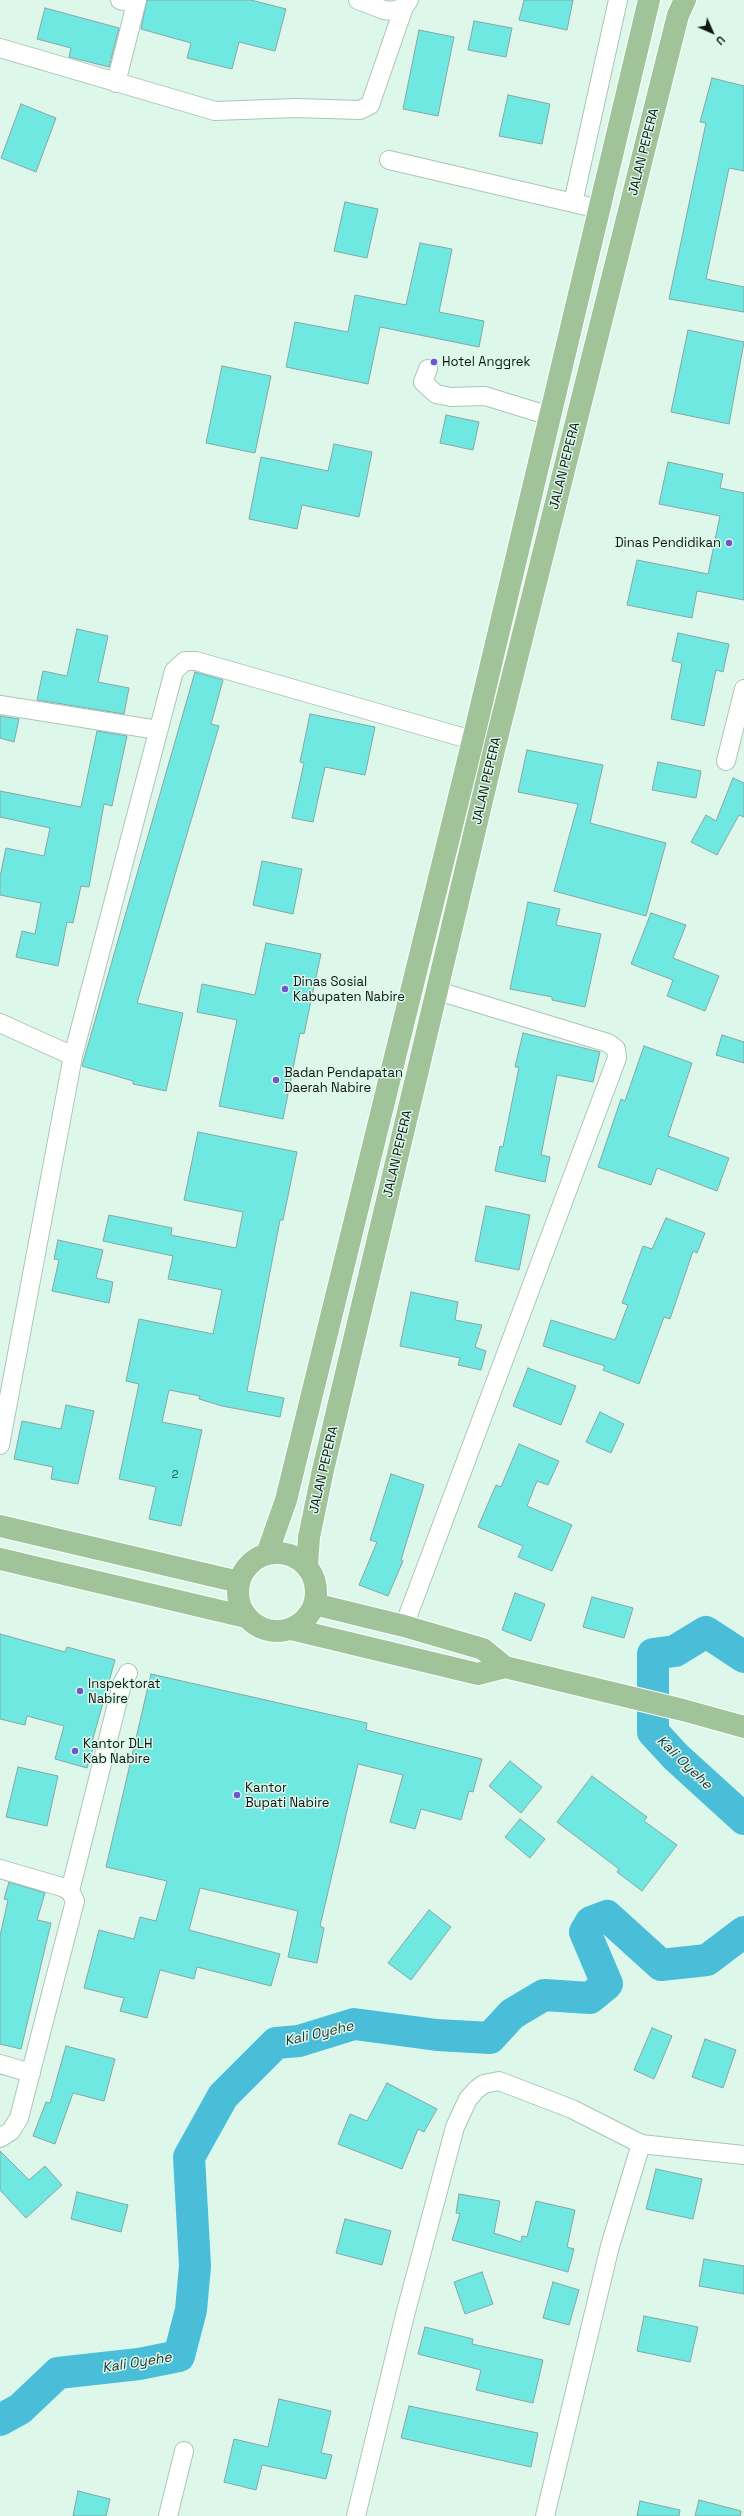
<!DOCTYPE html>
<html>
<head>
<meta charset="utf-8">
<style>
  body { margin:0 }
  #map { position:relative; width:744px; height:2516px; overflow:hidden; background:#ddf8eb; font-family:"Space Grotesk",sans-serif }
  canvas { display:block }
  .north { position:absolute; left:692px; top:12px; width:40px; height:40px; -webkit-text-stroke:3px #ddf8eb; paint-order:stroke; rotate:135deg; font-size:11px; font-weight:700; line-height:16px; text-align:center; color:#0d1612 }
  .north::after { content:''; display:block; margin:auto; width:14px; height:18px; background:#0d1612; clip-path:polygon(50% 0,100% 100%,50% 72%,0 100%) }
</style>
</head>
<body>
<div id="map">
<canvas width="744" height="2516"></canvas>
<div class="north">U</div>
</div>
<script>
const ctx = document.querySelector('canvas').getContext('2d');
ctx.lineJoin = 'round';
const poly = rows => new Path2D(rows.map(r => 'M' + r).join(''));
function stroke(path, color, width, dash) { ctx.strokeStyle = color; ctx.lineWidth = width; ctx.lineCap = dash ? 'butt' : 'round'; ctx.setLineDash(dash || []); ctx.stroke(path); }
function paint(path, color) { ctx.fillStyle = color; ctx.fill(path, 'evenodd'); }
function write(font, color, halo, rows, align = 'center') {
  ctx.font = font + ' "Space Grotesk",sans-serif'; ctx.lineWidth = 3; ctx.setLineDash([]); ctx.textBaseline = 'middle'; ctx.strokeStyle = halo; ctx.fillStyle = color; for (const [text, x, y, turn = 0] of rows) {
    ctx.save(); ctx.translate(x, y); ctx.rotate((+turn || 0) * Math.PI / 180); ctx.textAlign = isNaN(turn) ? turn : align; if (halo) ctx.strokeText(text, 0, 0); ctx.fillText(text, 0, 0); ctx.restore();
  }
}
stroke(poly([
  [744,1657,706,1632,675,1651,653,1654,653,1732,676,1757,744,1819],
  [0,2420,20,2409,58,2373,139,2364,179,2356,191,2310,195,2266,189,2157,223,2096,276,2043,299,2041,354,2024,437,2035,490,2038,512,2014,544,1995,590,1998,607,1984,585,1932,591,1922,607,1916,661,1965,707,1960,744,1932]
]), '#4abed8', 32);
const building = poly([
  [147,0,251,0,286,9,275,51,239,42,232,69,187,58,191,43,141,29,147,0],
  [524,0,573,0,567,30,519,20,524,0],
  [45,8,119,28,109,67,69,57,71,48,37,39,45,8],
  [474,21,512,28,506,57,468,50,474,21],
  [419,30,454,37,438,116,403,109,419,30],
  [712,78,744,86,744,171,729,168,706,279,744,287,744,312,669,299,706,123,700,122,712,78],
  [508,95,550,104,542,144,499,136,508,95],
  [21,104,56,118,36,172,1,158,21,104],
  [345,202,378,209,367,258,334,251,345,202],
  [420,243,452,249,439,312,484,321,479,347,380,327,368,384,286,367,295,322,348,332,355,295,406,305,420,243],
  [688,330,744,342,729,424,671,412,688,330],
  [222,366,271,376,255,453,206,443,222,366],
  [446,415,479,422,473,450,440,443,446,415],
  [334,444,372,452,359,517,302,505,297,529,249,519,261,457,328,471,334,444],
  [668,462,723,474,720,488,744,493,744,600,697,591,692,618,627,605,637,560,708,574,720,516,659,504,668,462],
  [77,629,108,636,98,682,129,688,124,714,37,700,43,671,67,676,77,629],
  [678,633,729,644,723,672,716,670,704,726,671,719,682,663,672,661,678,633],
  [195,672,223,680,211,724,219,726,137,1003,183,1013,166,1091,133,1084,133,1081,82,1066,195,672],
  [310,714,375,727,365,775,325,767,313,822,292,818,304,763,300,762,310,714],
  [0,716,19,719,14,742,0,738,0,716],
  [97,731,127,736,112,806,104,804,89,887,81,886,73,923,67,922,58,966,16,957,22,931,35,934,41,903,0,895,0,877,6,848,44,856,50,828,0,817,0,791,81,807,97,731],
  [527,750,603,765,590,823,666,843,646,916,554,891,578,804,518,792,527,750],
  [658,762,701,771,696,798,652,790,658,762],
  [733,778,744,783,744,817,739,815,717,855,691,842,706,815,716,821,733,778],
  [262,861,302,869,293,914,253,905,262,861],
  [528,902,560,909,556,925,601,934,585,1007,552,1000,552,997,510,989,528,902],
  [651,913,686,925,673,958,719,976,705,1011,667,996,673,980,631,964,651,913],
  [266,943,321,954,304,1034,300,1033,283,1119,219,1106,237,1020,197,1012,202,984,255,995,266,943],
  [523,1033,600,1052,593,1082,557,1075,541,1155,550,1157,545,1182,495,1171,500,1146,503,1147,519,1067,515,1067,523,1033],
  [722,1035,744,1042,744,1063,716,1055,722,1035],
  [644,1046,692,1063,668,1136,729,1158,717,1191,657,1168,651,1185,598,1167,621,1099,625,1101,644,1046],
  [198,1132,297,1152,283,1220,280,1220,247,1391,284,1398,280,1417,222,1406,199,1399,200,1396,169,1390,162,1422,202,1430,181,1526,149,1519,156,1487,119,1479,139,1384,126,1381,139,1319,213,1334,222,1290,168,1279,173,1256,103,1241,109,1215,172,1228,171,1235,236,1248,243,1212,184,1200,198,1132],
  [486,1206,530,1215,519,1270,475,1261,486,1206],
  [666,1218,705,1233,697,1253,693,1251,670,1319,664,1317,639,1384,603,1370,605,1366,543,1346,551,1320,615,1340,628,1305,622,1303,643,1246,652,1249,666,1218],
  [58,1240,103,1250,96,1278,113,1282,109,1303,52,1291,59,1260,54,1259,58,1240],
  [411,1292,458,1302,455,1320,482,1325,475,1347,486,1351,481,1370,458,1365,460,1358,400,1346,411,1292],
  [528,1368,576,1386,561,1425,513,1406,528,1368],
  [66,1405,94,1411,78,1484,51,1479,53,1467,14,1459,22,1421,61,1429,66,1405],
  [600,1412,624,1424,611,1453,586,1442,600,1412],
  [519,1444,559,1461,548,1485,537,1481,527,1506,572,1525,552,1571,518,1557,523,1546,478,1527,496,1485,501,1487,519,1444],
  [391,1474,424,1485,401,1560,403,1561,388,1596,359,1585,377,1542,370,1540,391,1474],
  [515,1593,545,1604,531,1641,502,1630,515,1593],
  [592,1597,633,1608,624,1638,583,1627,592,1597],
  [0,1634,65,1652,67,1647,115,1660,92,1742,95,1743,87,1768,55,1759,64,1726,27,1716,25,1725,0,1719,0,1634],
  [151,1674,367,1723,366,1730,482,1759,473,1792,469,1791,461,1820,421,1809,415,1829,390,1822,403,1775,358,1764,320,1926,324,1928,317,1963,288,1957,298,1911,200,1888,189,1930,280,1954,271,1986,197,1967,194,1979,160,1970,147,2018,120,2011,124,1998,84,1988,99,1930,134,1939,140,1917,156,1921,167,1881,106,1867,151,1674],
  [510,1761,542,1787,521,1813,489,1786,510,1761],
  [18,1767,58,1776,47,1826,6,1817,18,1767],
  [592,1776,647,1817,644,1821,677,1845,642,1891,617,1872,619,1869,557,1822,592,1776],
  [520,1819,545,1839,530,1858,505,1837,520,1819],
  [9,1882,45,1893,37,1920,51,1923,21,2049,0,2044,0,1936,8,1900,4,1899,9,1882],
  [429,1910,451,1927,411,1980,388,1963,429,1910],
  [652,2028,672,2036,654,2079,634,2070,652,2028],
  [705,2039,736,2050,723,2088,692,2077,705,2039],
  [66,2046,115,2059,104,2101,73,2093,55,2144,33,2136,46,2102,50,2103,66,2046],
  [387,2083,437,2109,424,2132,418,2129,402,2169,338,2144,350,2114,367,2121,387,2083],
  [0,2151,29,2180,45,2166,62,2185,26,2218,0,2190,0,2151],
  [656,2169,702,2179,693,2219,646,2209,656,2169],
  [77,2192,128,2205,121,2232,71,2219,77,2192],
  [459,2194,500,2201,494,2233,521,2242,522,2236,527,2237,536,2201,575,2210,567,2247,574,2249,568,2272,452,2240,460,2214,456,2213,459,2194],
  [345,2219,391,2231,382,2265,336,2253,345,2219],
  [704,2259,744,2266,744,2294,699,2286,704,2259],
  [482,2272,493,2304,465,2314,454,2282,482,2272],
  [553,2282,579,2290,569,2325,543,2318,553,2282],
  [644,2316,698,2327,690,2362,637,2351,644,2316],
  [425,2327,473,2339,472,2344,543,2360,533,2403,476,2390,481,2370,418,2354,425,2327],
  [279,2399,331,2411,321,2453,332,2455,326,2479,262,2465,256,2490,224,2482,234,2439,268,2447,279,2399],
  [409,2406,538,2433,531,2467,401,2438,409,2406],
  [78,2491,110,2499,106,2516,73,2516,78,2491],
  [699,2500,741,2511,740,2516,695,2516,699,2500],
  [640,2501,680,2510,679,2516,637,2516,640,2501]
]);
paint(building, '#6fe8e1');
stroke(building, '#88a6a4', 1);
const minor = poly([
  [120,0,136,4],
  [358,0,384,10,393,11,404,7],
  [0,48,215,111,296,108,360,110,370,105,404,7,409,0],
  [116,83,137,0],
  [389,160,599,209],
  [573,203,618,0],
  [428,369,423,382,436,394,451,397,485,396,550,416],
  [0,705,158,730],
  [726,761,744,689],
  [0,1023,73,1056],
  [0,1445,73,1056,174,671,185,661,196,661,486,744],
  [404,1626,617,1058,616,1049,608,1043,438,991],
  [0,1869,62,1887,70,1891,75,1901,19,2118,11,2131,0,2138],
  [70,1891,122,1684,128,1673],
  [0,2064,31,2073],
  [168,2516,184,2451],
  [356,2516,405,2315,455,2127,468,2099,477,2089,484,2084,499,2081,572,2109,641,2144,744,2155],
  [545,2516,610,2246,641,2144]
]);
const major = poly([
  [0,1526,239,1582],
  '238 1592a39 39 0 1 1 78 0a39 39 0 1 1-78 0Z',
  [267,1554,286,1500,473,740,649,0],
  [0,1559,246,1617],
  [307,1566,309,1537,323,1470,495,746,678,15,685,0],
  [314,1604,404,1626,483,1649,505,1667,683,1710,744,1727],
  [291,1629,478,1674,505,1667]
]);
stroke(minor, '#abc5b9', 20);
stroke(major, '#fff', 24);
stroke(minor, '#fff', 18);
stroke(major, '#a0c39a', 22);
for (const [x, y, r, color] of [
  [434,362,4,"#7055ce"],
  [729,543,4,"#7055ce"],
  [285,989,4,"#7055ce"],
  [276,1080,4,"#7055ce"],
  [80,1691,4,"#7055ce"],
  [75,1751,4,"#7055ce"],
  [237,1795,4,"#7055ce"]
]) { const dot = new Path2D(); dot.arc(x, y, r, 0, 2 * Math.PI); ctx.fillStyle = color; ctx.fill(dot); stroke(dot, '#ddf8eb', 1.5); }
write('11px', '#264a46', null, [
  ["2",175,1475]
]);
write('13px', '#0d1612', '#ddf8eb', [
  ["JALAN PEPERA",644,152,-76],
  ["JALAN PEPERA",565,466,-76],
  ["JALAN PEPERA",487,781,-77],
  ["JALAN PEPERA",398,1154,-77],
  ["JALAN PEPERA",324,1470,-77]
]);
write('13px', '#0d1612', '#ddf8eb', [
  ["Hotel Anggrek",442,362],
  ["Dinas Pendidikan",721,543,"right"],
  ["Dinas Sosial",293,982],
  ["Kabupaten Nabire",293,997],
  ["Badan Pendapatan",284,1073],
  ["Daerah Nabire",284,1088],
  ["Inspektorat",88,1684],
  ["Nabire",88,1699],
  ["Kantor DLH",83,1744],
  ["Kab Nabire",83,1759],
  ["Kantor",245,1788],
  ["Bupati Nabire",245,1803]
], 'left');
write('italic 14px', '#1e3237', '#ddf8eb', [
  ["Kali Oyehe",684,1763,44],
  ["Kali Oyehe",319,2034,-13],
  ["Kali Oyehe",137,2363,-9]
]);
</script>
</body>
</html>
